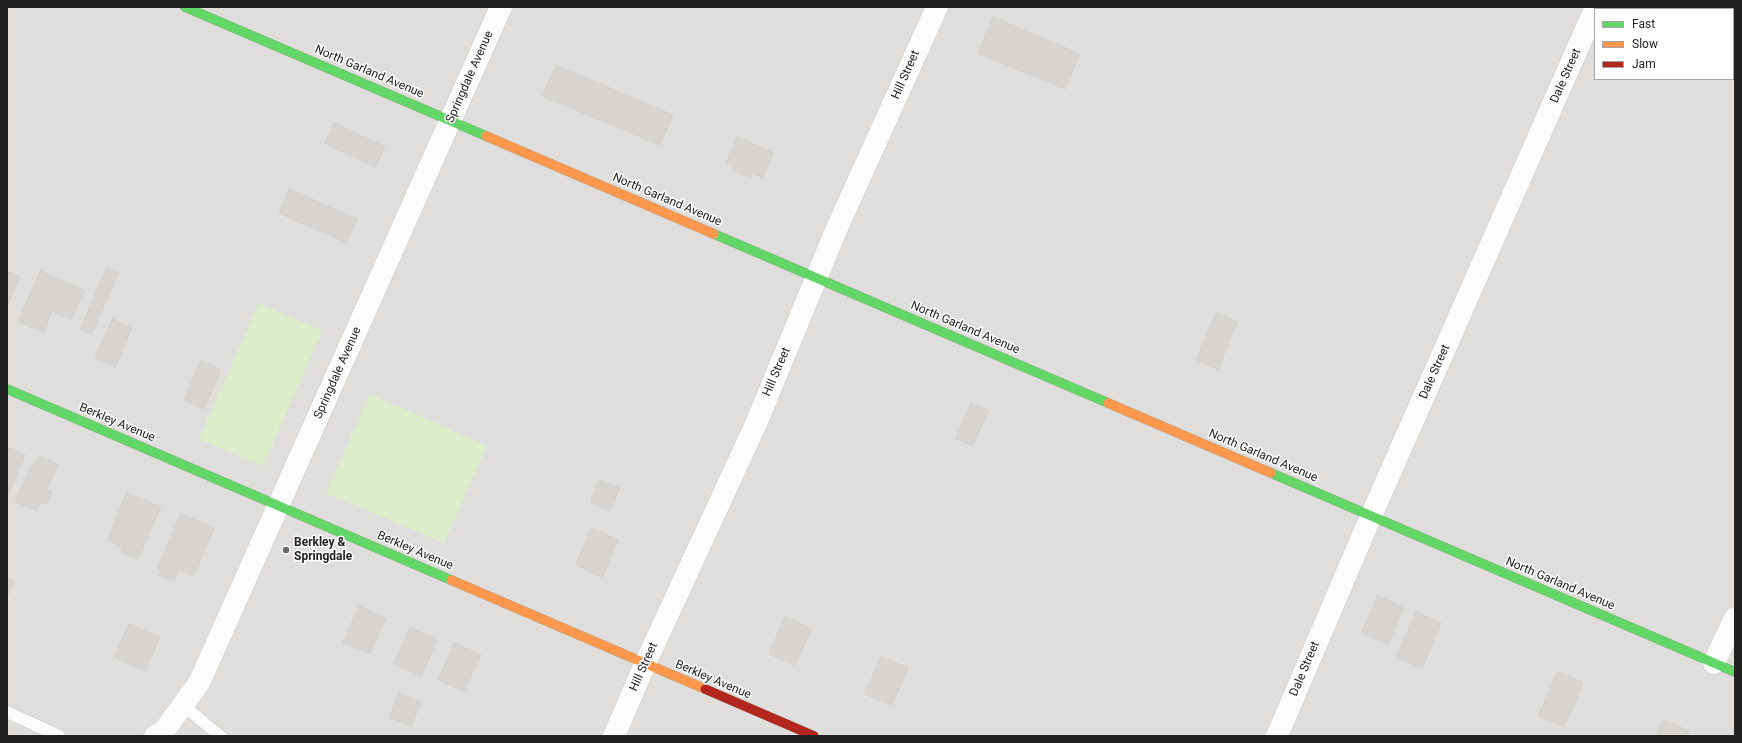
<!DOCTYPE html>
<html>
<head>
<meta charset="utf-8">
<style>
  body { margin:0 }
  #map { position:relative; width:1742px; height:743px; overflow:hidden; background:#f0eeeb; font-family:Roboto,sans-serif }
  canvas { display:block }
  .frame { position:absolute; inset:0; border:8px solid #222; pointer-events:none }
  .legend { position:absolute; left:1594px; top:8px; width:140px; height:72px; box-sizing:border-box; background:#fff; border:1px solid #a7a7a7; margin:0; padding:5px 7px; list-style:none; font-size:12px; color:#222 }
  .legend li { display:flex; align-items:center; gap:8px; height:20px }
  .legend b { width:20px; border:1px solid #a7a7a7 }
</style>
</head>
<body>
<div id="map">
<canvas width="1742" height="743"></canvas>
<div class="frame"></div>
<ul class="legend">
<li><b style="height:5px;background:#63d668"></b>Fast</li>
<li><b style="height:5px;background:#ff974d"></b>Slow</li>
<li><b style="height:5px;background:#b3261e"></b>Jam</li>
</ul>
</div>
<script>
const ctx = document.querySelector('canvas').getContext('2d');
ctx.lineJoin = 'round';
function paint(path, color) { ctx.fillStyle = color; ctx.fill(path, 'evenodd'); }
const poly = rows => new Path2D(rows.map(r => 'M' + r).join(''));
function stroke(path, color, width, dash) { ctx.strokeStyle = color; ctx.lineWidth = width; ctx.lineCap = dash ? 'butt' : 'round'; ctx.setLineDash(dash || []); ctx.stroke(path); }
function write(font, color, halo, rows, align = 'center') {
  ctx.font = font + ' Roboto,sans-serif'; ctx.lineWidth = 3; ctx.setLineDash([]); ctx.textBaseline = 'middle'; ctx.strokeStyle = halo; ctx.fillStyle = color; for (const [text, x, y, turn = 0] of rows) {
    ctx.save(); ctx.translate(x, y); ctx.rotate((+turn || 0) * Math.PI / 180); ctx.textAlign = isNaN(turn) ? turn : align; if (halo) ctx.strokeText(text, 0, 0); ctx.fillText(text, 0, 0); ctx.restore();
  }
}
paint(poly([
  [7,7,1735,7,1735,736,7,736],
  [1595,9,1733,9,1733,79,1595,79]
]), '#dfdedc');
paint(poly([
  [259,303,322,331,263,466,199,439],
  [370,394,487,446,444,543,326,493]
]), '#ddeccb');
const building = poly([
  [993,17,1080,54,1065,89,978,53,993,17],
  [556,65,673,115,660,145,543,96,556,65],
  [334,123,385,147,375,167,325,143,334,123],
  [737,137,773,153,762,177,752,173,750,178,732,169,733,166,726,163,737,137],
  [289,189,357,219,347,243,279,213,289,189],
  [107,268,119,273,91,334,80,329,107,268],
  [7,271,20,277,7,307,7,271],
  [40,271,84,290,71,319,52,311,44,332,18,322,40,271],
  [1216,313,1237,322,1218,369,1196,360,1216,313],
  [112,319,132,328,115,367,95,358,112,319],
  [201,361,221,370,204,409,184,400,201,361],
  [971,403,988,410,973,446,956,439,971,403],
  [7,447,25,455,7,497,7,447],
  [39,456,58,464,47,489,52,492,47,504,41,502,37,511,15,502,32,464,35,466,39,456],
  [599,480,620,488,610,511,590,502,599,480],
  [127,493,161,507,138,559,121,552,123,547,107,540,127,493],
  [181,514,214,528,194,576,179,570,174,581,159,575,161,570,157,568,181,514],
  [591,528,618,540,602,577,576,565,591,528],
  [7,578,14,581,7,596,7,578],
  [1377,596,1404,607,1388,644,1362,633,1377,596],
  [359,606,386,618,370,654,343,643,359,606],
  [1416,612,1441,623,1422,668,1396,657,1416,612],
  [785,617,812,629,795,665,769,654,785,617],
  [129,624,160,637,145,671,114,657,129,624],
  [410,627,437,639,421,676,394,664,410,627],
  [454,643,481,655,464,691,438,680,454,643],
  [881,657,908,668,892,705,865,694,881,657],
  [1558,672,1583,683,1564,727,1538,716,1558,672],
  [399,693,421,702,411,726,389,718,399,693],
  [1663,720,1689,731,1687,736,1656,736,1663,720]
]);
paint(building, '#d7d4d2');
stroke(building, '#d3d0cc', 1);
const lane = poly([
  [183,705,220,736],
  [7,712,59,736]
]);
const street = poly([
  [1660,7,1665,9],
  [1733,39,1735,40],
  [1714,663,1735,618],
  [155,736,163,732,199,683,501,7],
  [614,736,645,664,755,426,837,228,937,7],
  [1277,736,1371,516,1595,9]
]);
const fast = poly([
  [185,7,486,136],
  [714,234,1108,403],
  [7,389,451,580],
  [1271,473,1735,672]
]);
const slow = poly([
  [486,136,714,234],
  [1108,403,1271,473],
  [451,580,705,689]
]);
const jam = poly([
  [705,689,814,736]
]);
stroke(lane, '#c9c8c7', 13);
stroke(street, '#c9c8c7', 23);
stroke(fast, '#999a82', 10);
stroke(slow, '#999a82', 10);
stroke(jam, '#999a82', 10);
stroke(lane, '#fdfcfc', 12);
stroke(street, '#fdfcfc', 22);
stroke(fast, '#63d668', 9);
stroke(slow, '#ff974d', 9);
stroke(jam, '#b3261e', 9);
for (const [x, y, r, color] of [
  [286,550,4,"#6a6968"]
]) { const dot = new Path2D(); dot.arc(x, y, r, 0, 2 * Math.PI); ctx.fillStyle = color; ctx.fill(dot); stroke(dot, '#fff', 1.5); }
write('12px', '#222', '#fff', [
  ["North Garland Avenue",369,72,23],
  ["Hill Street",906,75,-66],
  ["Dale Street",1566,76,-66],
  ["Springdale Avenue",470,77,-66],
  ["North Garland Avenue",667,200,23],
  ["North Garland Avenue",965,328,23],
  ["Hill Street",777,372,-67],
  ["Dale Street",1435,372,-66],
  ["Springdale Avenue",338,373,-66],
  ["Berkley Avenue",117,423,23],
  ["North Garland Avenue",1263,456,23],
  ["Berkley Avenue",415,551,23],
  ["North Garland Avenue",1560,584,23],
  ["Hill Street",644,667,-66],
  ["Dale Street",1305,669,-67],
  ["Berkley Avenue",713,680,23]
]);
write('bold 12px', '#222', '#fff', [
  ["Berkley &",294,543],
  ["Springdale",294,557]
], 'left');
</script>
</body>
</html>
